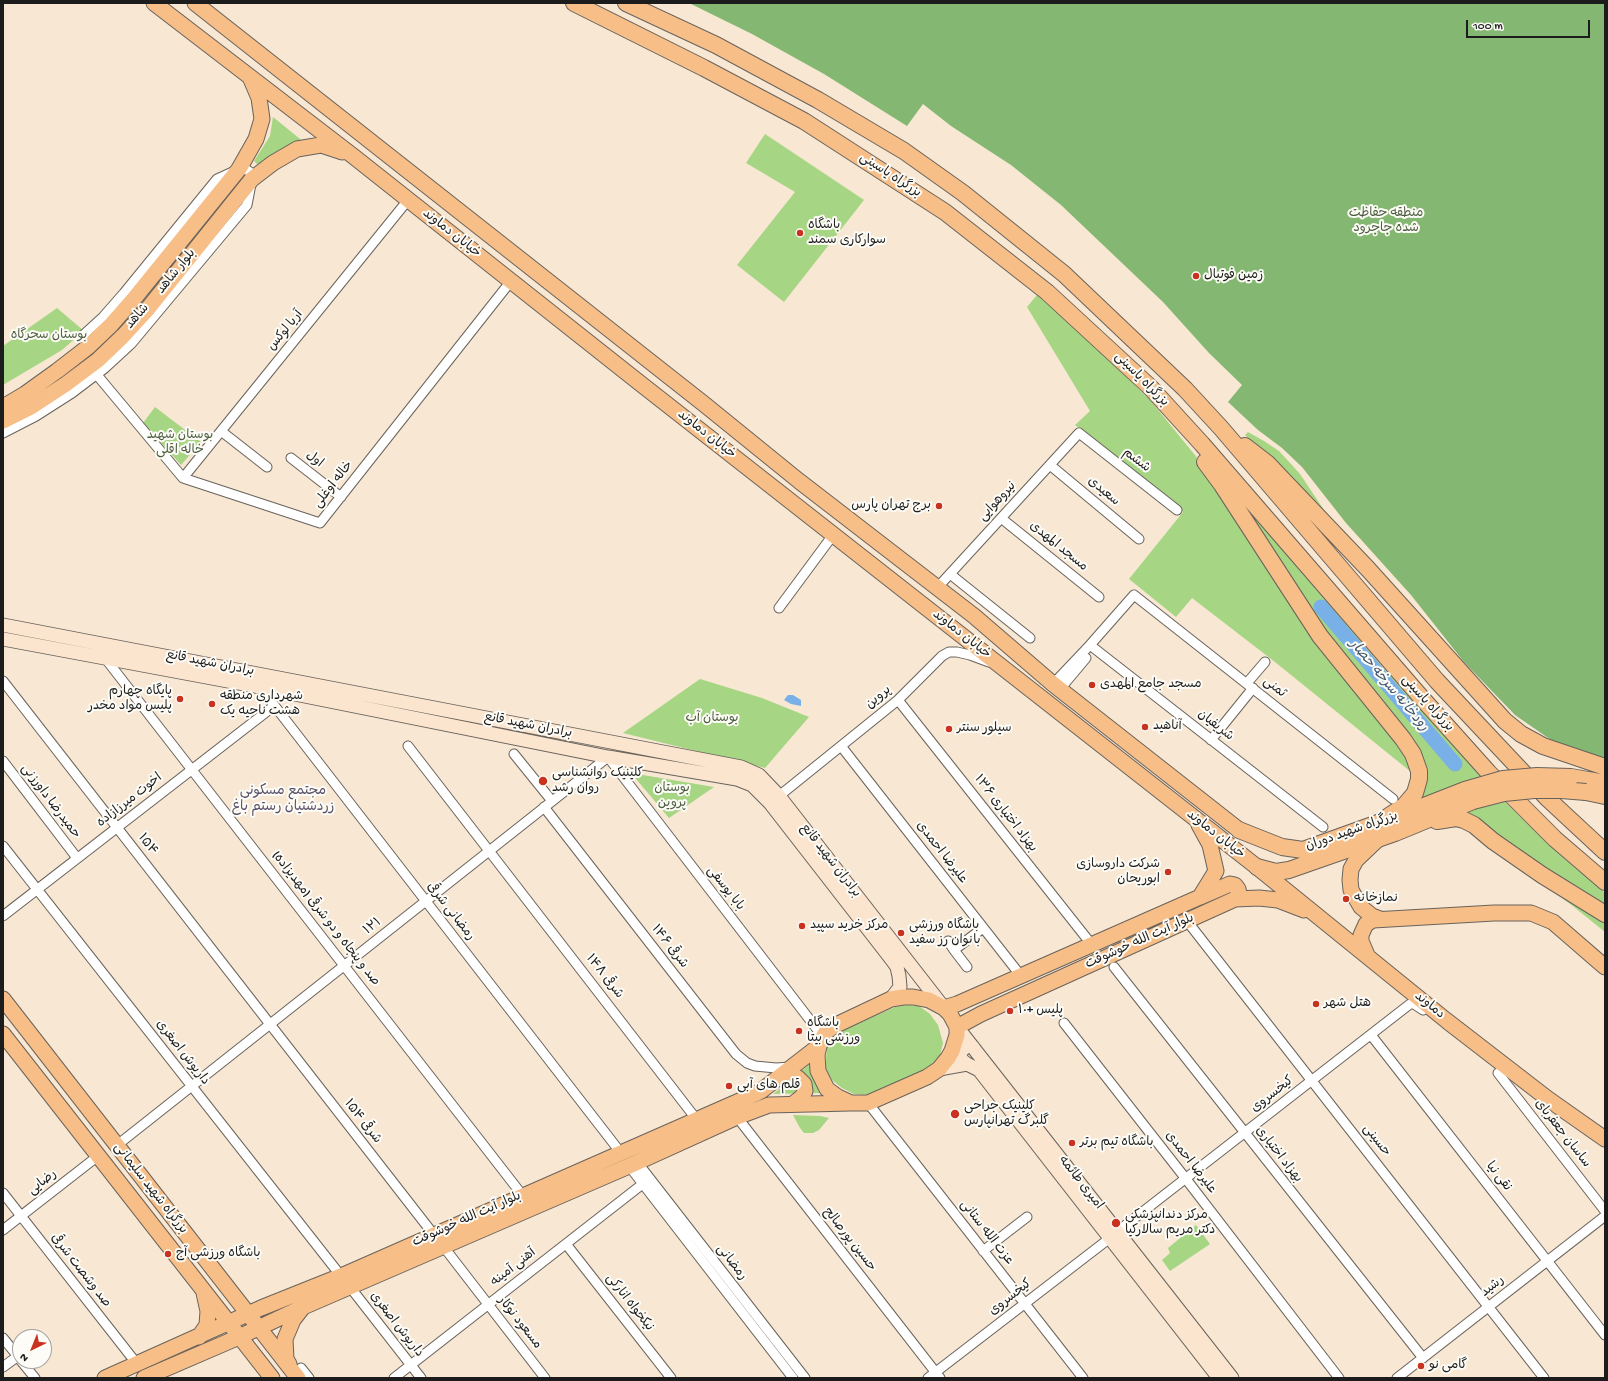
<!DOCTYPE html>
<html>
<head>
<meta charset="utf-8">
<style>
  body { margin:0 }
  #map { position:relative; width:1608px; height:1381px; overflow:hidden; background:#f7e7d3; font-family:"Gochi Hand",sans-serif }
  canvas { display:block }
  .frame { position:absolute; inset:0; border:4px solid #1c1c1c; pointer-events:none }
  .north { position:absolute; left:12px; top:1329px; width:40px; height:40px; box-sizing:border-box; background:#fdfcf7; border:1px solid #a3a29f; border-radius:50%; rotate:223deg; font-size:11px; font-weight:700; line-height:16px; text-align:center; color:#1c1c1c }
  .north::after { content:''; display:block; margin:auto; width:14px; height:18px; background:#c8321e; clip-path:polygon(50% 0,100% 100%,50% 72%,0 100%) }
  .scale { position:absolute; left:1466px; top:20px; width:124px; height:18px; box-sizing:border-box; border:2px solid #1c1c1c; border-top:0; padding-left:5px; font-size:12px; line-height:14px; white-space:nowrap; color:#1c1c1c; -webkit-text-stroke:3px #fdfcf7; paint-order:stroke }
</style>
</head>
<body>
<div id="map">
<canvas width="1608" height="1381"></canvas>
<div class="frame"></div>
<div class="north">N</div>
<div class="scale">100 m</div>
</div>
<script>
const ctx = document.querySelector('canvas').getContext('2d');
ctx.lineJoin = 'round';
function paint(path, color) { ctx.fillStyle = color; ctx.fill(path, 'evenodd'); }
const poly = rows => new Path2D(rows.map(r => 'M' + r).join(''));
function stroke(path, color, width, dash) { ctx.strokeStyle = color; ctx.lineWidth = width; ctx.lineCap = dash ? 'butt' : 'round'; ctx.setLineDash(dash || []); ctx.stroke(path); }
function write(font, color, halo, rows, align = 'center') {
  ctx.font = font + ' "Gochi Hand","Playpen Sans Arabic",sans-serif'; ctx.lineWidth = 4; ctx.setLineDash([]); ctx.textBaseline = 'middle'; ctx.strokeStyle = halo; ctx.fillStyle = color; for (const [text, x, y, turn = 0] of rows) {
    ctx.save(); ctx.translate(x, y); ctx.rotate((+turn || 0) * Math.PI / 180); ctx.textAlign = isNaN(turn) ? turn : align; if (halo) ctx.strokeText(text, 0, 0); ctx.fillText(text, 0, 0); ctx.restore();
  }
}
paint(poly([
  [273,117,305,143,261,168,254,161,270,136],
  [765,134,864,200,784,302,737,265,795,192,746,163],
  [1037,295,1090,341,1150,400,1212,476,1402,742,1416,776,1275,662,1192,598,1176,617,1129,579,1183,512,1075,425,1090,411,1027,307],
  [57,308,84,331,62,350,3,385,3,346],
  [155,407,201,442,181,465,143,423],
  [1248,432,1264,441,1279,451,1291,464,1300,474,1326,513,1412,607,1390,589,1245,435],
  [1245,505,1386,671,1485,780,1398,813,1421,782,1377,704,1253,526],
  [700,679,762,698,809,717,765,768,623,733],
  [631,773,714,787,669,818],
  [1501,798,1552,848,1605,893,1605,911,1455,815],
  [1546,886,1605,918,1605,932,1574,907],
  [906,1005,919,1006,930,1014,938,1025,943,1043,940,1055,928,1068,869,1095,854,1094,842,1088,832,1080,826,1069,826,1058,827,1047,835,1034,895,1007],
  [810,1064,814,1078,822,1093,773,1094],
  [793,1115,820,1116,829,1118,819,1130,813,1133,804,1133,800,1128],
  [1196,1225,1210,1244,1170,1271,1162,1260,1170,1253,1168,1248]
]), '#a6d683');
paint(poly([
  [689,3,1605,3,1605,762,1564,749,1515,715,1464,662,1411,595,1346,523,1302,467,1282,448,1258,430,1228,402,1242,385,1209,353,1163,302,1061,205,1011,165,951,126,923,104,907,126,824,74,752,34]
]), '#84b771');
paint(poly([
  [788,695,793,695,801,700,801,706,791,704,784,700]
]), '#79b0e8');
stroke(poly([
  [1321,607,1455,764]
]), '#79b0e8', 15);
const minor = poly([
  [97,375,183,478,320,523,511,281],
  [221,431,267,467],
  [3,433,36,416,72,393,105,368,131,344,247,205,252,179,250,172,247,170,239,169,217,179,124,293,103,317,80,338],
  [291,458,341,497],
  [1050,465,1139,539],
  [183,478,408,200],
  [1001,518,1099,597],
  [950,574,1030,638],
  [937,588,1079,433,1177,510],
  [779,608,833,535],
  [1090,645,1323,827],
  [105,658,523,1196],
  [3,681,434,1235],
  [1247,683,1265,662],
  [1053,684,1090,645,1134,595,1393,799],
  [260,687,621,1153],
  [1060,689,1086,658],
  [898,700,1092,945],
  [1211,740,1253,688],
  [408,746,697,1120],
  [841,746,1021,976],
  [514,754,552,801],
  [608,757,823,1037],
  [3,761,77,858],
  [779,796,898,700,942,656,949,652,957,652,970,655,989,662],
  [544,807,736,1054,747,1063,755,1066,776,1068,791,1067],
  [3,846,341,1276],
  [3,916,274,706],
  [1187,921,1544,1378],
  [948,941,954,950,983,928],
  [954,950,967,967],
  [1114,967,1423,1358],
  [1064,1023,1186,1179,1339,1378],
  [1371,1035,1605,1335],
  [1498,1073,1605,1211],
  [868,1103,1083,1378],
  [737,1117,940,1378],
  [116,1146,608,757],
  [637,1162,805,1378],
  [629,1166,793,1378],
  [3,1193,137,1364],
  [3,1230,98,1156],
  [1118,1231,1410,1004,1414,1004,1423,1010],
  [566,1244,671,1378],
  [443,1246,545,1378],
  [983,1251,1027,1217],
  [350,1287,421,1378],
  [3,1338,20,1359],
  [21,1361,35,1378],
  [3,1367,18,1356],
  [301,1368,309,1378],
  [394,1378,649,1179],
  [928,1378,1110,1238],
  [1397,1378,1605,1216]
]);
const secondary = poly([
  [3,625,741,767,759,775,779,796,944,1008],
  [3,639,260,687,608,757,737,779,752,785,770,803,892,960,897,967,899,976,900,987,891,999],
  [957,1027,1232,1378],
  [967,1064,963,1061,960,1057,960,1052,967,1046,973,1047],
  [939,1069,967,1064,979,1070,1219,1378]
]);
const primary = poly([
  [154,3,353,156,641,384,1257,867,1447,1021,1548,1099,1605,1139],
  [195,3,704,404,799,481,974,616,1053,684,1239,830],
  [3,407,25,394,57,371,88,347,111,325,133,300,239,169,256,139,262,119,259,98,250,77],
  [3,421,31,407,66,384,98,360,123,336,146,311,252,179,273,163,297,149,321,145,342,152],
  [1377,840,1356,860,1351,869,1350,880,1351,890,1361,907,1372,916,1380,919],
  [1200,897,1230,884,1235,885,1238,889,1239,894,1235,899],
  [1367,955,1361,941,1361,935,1366,924,1373,920,1494,913,1531,913,1553,922,1605,967],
  [903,997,913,997,929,1000,944,1008,950,1014,957,1027,957,1035,952,1051,948,1058,939,1069,927,1077,868,1103,851,1103,838,1097,827,1089,818,1071,817,1055,819,1046,823,1037,826,1032,834,1026,891,999,903,997],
  [3,999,298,1378],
  [944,1008,957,1004,1200,897,1216,871,1210,845,1199,825],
  [957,1027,981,1014,1235,899,1259,898,1278,900,1304,910],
  [3,1034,272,1378],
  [779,1077,791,1076,798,1078,804,1084,805,1091,802,1097,793,1104],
  [199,1337,207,1325,208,1311,204,1293],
  [289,1364,286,1359,285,1339,293,1320,303,1307],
  [105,1378,261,1308,341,1276,755,1094,761,1091,819,1046],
  [144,1378,239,1337,303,1307,629,1166,737,1117,769,1105,851,1103]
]);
const trunk = poly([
  [574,3,704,68,804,121,945,212,1047,292,1150,387,1202,444,1420,696,1489,773,1555,839,1605,882],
  [626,3,716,45,818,100,904,151,963,193,1064,274,1185,389,1221,428,1437,681,1548,799,1605,852],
  [1245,446,1267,463,1368,569,1505,721,1521,734,1543,746,1605,767],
  [1205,462,1222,485,1320,636,1403,739,1413,754,1419,771,1419,779,1415,793,1404,806,1377,824],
  [1571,777,1605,783],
  [1586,792,1605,796],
  [1437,821,1456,818,1464,820,1474,825,1493,841,1542,875,1605,914],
  [1239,830,1282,847,1303,850,1414,810,1465,790],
  [1257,867,1276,872,1289,870,1395,833,1473,801]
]);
stroke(minor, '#69635c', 11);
stroke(secondary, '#69635c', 15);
stroke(primary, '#69635c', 17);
stroke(trunk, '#69635c', 18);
stroke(minor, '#fff', 9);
stroke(secondary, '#fce5cf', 13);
stroke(primary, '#f7be87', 15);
stroke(trunk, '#f7be87', 16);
const trunkBridge = poly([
  [1465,790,1503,779,1537,776,1571,777],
  [1473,801,1504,793,1534,790,1561,790,1586,792]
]);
stroke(trunkBridge, '#69635c', 18, []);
stroke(trunkBridge, '#f7be87', 16);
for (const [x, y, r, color] of [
  [800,233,4,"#c8321e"],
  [1196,276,4,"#c8321e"],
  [939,506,4,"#c8321e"],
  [1092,685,4,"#c8321e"],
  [180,699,4,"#c8321e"],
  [212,704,4,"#c8321e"],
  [1145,727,4,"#c8321e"],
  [949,729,4,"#c8321e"],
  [543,781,5,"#c8321e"],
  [1168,872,4,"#c8321e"],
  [1346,899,4,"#c8321e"],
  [802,926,4,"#c8321e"],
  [901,933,4,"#c8321e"],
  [1316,1004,4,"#c8321e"],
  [1010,1011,4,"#c8321e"],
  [799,1031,4,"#c8321e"],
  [729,1086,4,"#c8321e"],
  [955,1114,5,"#c8321e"],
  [1072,1143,4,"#c8321e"],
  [1116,1223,5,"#c8321e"],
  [168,1254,4,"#c8321e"],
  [1421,1366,4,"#c8321e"]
]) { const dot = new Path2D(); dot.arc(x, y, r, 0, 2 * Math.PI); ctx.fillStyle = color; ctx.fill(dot); stroke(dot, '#fdfcf7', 1.5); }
write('13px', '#1c1c1c', '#fdfcf7', [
  ["بزرگراه یاسینی",890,176,33],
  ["خیابان دماوند",451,234,38],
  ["بلوار شاهد",177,272,-51],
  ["شاهد",138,317,-49],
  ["آریا لوکس",286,331,-51],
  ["بزرگراه یاسینی",1141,380,45],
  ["خیابان دماوند",706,435,38],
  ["اول",314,460,38],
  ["ششم",1136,461,38],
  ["خاله اوغلی",334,485,-52],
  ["سعیدی",1103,492,40],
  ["نیروهوایی",998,502,-47],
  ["مسجد المهدی",1058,547,39],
  ["خیابان دماوند",961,635,38],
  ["برادران شهید قانع",210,664,11],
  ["ثمنی",1274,688,38],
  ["پروین",879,698,-40],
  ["بزرگراه یاسینی",1427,704,48],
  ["برادران شهید قانع",528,726,11],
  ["شریفیان",1215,726,38],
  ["اخوت میرزازاده",130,801,-38],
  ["حمیدرضا داورزنی",50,802,53],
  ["بهزاد اختیاری ۱۳۶",1005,814,52],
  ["بزرگراه شهید دوران",1352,832,-19],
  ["خیابان دماوند",1215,835,38],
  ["۱۵۴",147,845,52],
  ["علیرضا احمدی",941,853,52],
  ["برادران شهید قانع",830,861,52],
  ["بابا یوسفی",725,889,52],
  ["رمضانی شرقی",450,912,52],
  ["صد و پنجاه و دو شرقی (مهدیزاده)",325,919,52],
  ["۱۲۱",373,927,-38],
  ["بلوار آیت الله خوشوقت",1140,942,-24],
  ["۱۴۶ شرقی",669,947,52],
  ["۱۴۸ شرقی",604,977,52],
  ["دماوند",1429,1006,39],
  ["داریوش اصغری",182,1053,52],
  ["کیخسروی",1273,1095,-38],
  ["۱۵۴ شرقی",362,1122,52],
  ["ساسان جعفربای",1562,1134,52],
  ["حسینی",1376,1141,52],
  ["بهزاد اختیاری",1278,1155,52],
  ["علیرضا احمدی",1190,1163,52],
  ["نقی نیا",1498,1177,52],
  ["رضایی",43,1183,-38],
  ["امیری طائمه",1080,1183,52],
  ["بزرگراه شهید سلیمانی",150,1189,52],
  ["بلوار آیت الله خوشوقت",467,1220,-24],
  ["عزت الله ستانی",986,1233,52],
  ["حسین پورصالح",849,1240,52],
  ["رمضانی",731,1263,52],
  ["آهنی آمینه",514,1268,-38],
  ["صد وشصت شرقی",80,1271,52],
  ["رشید",1493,1287,-38],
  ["کیخسروی",1011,1298,-38],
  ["نیکخواه انارکی",629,1303,52],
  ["مسعود نوکار",519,1323,52],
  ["داریوش اصغری",396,1325,52]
]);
write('13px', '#4c5d40', '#fdfcf7', [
  ["منطقه حفاظت",1386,214],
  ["شده جاجرود",1386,229],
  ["بوستان سحرگاه",49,336],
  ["بوستان شهید",180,436],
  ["خاله اقلی",180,451],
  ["بوستان آب",712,719],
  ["بوستان",672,789],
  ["پروین",672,804]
]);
write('13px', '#1c1c1c', '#fdfcf7', [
  ["باشگاه",808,226],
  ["سوارکاری سمند",808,241],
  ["زمین فوتبال",1204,276],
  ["برج تهران پارس",931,506,"right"],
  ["مسجد جامع المهدی",1100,685],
  ["پایگاه چهارم",172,692,"right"],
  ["پلیس مواد مخدر",172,707,"right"],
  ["شهرداری منطقه",220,697],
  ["هشت ناحیه یک",220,712],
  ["آناهید",1153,727],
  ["سیلور سنتر",957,729],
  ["کلینیک روانشناسی",552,774],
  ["روان رشد",552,789],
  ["شرکت داروسازی",1160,865,"right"],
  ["ابوریحان",1160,880,"right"],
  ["نمازخانه",1354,899],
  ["مرکز خرید سپید",810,926],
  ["باشگاه ورزشی",909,926],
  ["بانوان رز سفید",909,941],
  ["هتل شهر",1324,1004],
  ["پلیس +١٠",1018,1011],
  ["باشگاه",807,1024],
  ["ورزشی بیتا",807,1039],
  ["قلم های آبی",737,1086],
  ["کلینیک جراحی",964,1107],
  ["گلبرگ تهرانپارس",964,1122],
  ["باشگاه تیم برتر",1080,1143],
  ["مرکز دندانپزشکی",1125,1216],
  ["دکتر مریم سالارکیا",1125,1231],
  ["باشگاه ورزشی آج",176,1254],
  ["گامی نو",1429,1366]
], 'left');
write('italic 14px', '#41576e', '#fdfcf7', [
  ["رودخانه سرخه حصار",1388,686,50]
]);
write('14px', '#585068', '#fdfcf7', [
  ["مجتمع مسکونی",283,792],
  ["زردشتیان رستم باغ",283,808]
]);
</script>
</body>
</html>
